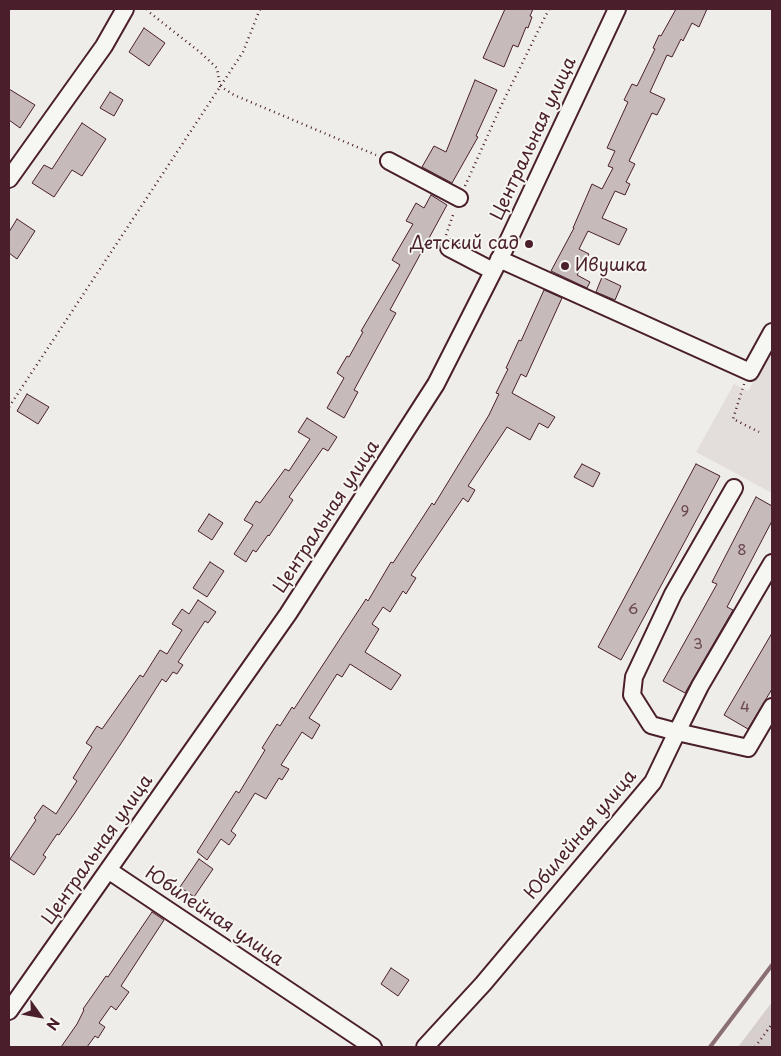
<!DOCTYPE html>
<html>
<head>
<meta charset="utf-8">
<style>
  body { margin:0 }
  #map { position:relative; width:781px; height:1056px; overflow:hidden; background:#efedea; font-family:"Playpen Sans",sans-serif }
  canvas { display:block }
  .frame { position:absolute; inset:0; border:10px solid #4a1f2b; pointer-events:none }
  .north { position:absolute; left:15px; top:991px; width:50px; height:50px; -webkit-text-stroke:4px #f6f6f2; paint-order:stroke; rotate:122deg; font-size:14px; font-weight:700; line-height:20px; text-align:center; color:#4a1f2b }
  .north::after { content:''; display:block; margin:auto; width:18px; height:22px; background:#4a1f2b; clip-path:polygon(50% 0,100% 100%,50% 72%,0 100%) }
</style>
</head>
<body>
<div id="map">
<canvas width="781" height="1056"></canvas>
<div class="frame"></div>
<div class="north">N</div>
</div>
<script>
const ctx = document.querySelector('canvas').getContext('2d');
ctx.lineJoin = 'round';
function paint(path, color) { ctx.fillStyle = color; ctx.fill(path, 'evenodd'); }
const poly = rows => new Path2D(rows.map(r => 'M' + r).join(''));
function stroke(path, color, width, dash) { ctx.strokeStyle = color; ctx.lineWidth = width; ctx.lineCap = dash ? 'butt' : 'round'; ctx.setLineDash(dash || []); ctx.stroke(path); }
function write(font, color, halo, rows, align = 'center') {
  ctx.font = font + ' "Playpen Sans",sans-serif'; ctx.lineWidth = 4; ctx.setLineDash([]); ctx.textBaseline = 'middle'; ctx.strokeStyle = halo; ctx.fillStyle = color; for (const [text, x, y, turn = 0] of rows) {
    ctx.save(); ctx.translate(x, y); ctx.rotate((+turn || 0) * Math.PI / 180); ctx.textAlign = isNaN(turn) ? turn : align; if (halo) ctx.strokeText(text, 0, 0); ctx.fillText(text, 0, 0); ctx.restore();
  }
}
paint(poly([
  [772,349,772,493,696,452,734,384,748,391]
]), '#e3dedc');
paint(poly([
  [772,1002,772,1047,738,1047]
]), '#d7cfce');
stroke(poly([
  [710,1047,772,965]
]), '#8a6f74', 4);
const building = poly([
  [505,9,533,9,530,16,532,17,528,28,526,27,518,47,513,45,504,67,483,58,505,9],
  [676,9,707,9,699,27,692,23,683,41,681,39,672,57,667,55,650,92,665,99,657,115,652,113,629,161,635,164,626,182,630,184,625,195,615,191,602,218,627,229,619,245,588,231,579,249,589,254,577,275,590,282,587,288,551,271,574,228,573,228,592,184,602,189,613,168,608,166,615,151,607,148,628,102,624,100,632,84,637,86,655,49,653,48,659,35,661,36,676,9],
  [144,28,165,43,149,66,129,52,144,28],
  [475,80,497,90,476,136,478,137,452,183,422,167,434,146,446,152,475,80],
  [9,89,35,105,20,128,9,120,9,89],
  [110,92,123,100,114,116,100,108,110,92],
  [82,123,106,139,82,176,72,170,54,197,32,183,44,165,52,169,82,123],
  [431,195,447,205,390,310,396,313,354,390,358,392,344,418,327,408,344,378,337,373,347,356,349,357,363,332,361,331,400,265,392,260,413,224,406,221,416,203,424,208,431,195],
  [17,219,35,231,17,259,9,253,9,232,17,219],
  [602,277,621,286,615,300,596,292,602,277],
  [544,290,562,298,526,377,521,374,512,393,555,417,548,428,539,423,530,440,507,427,468,486,475,490,468,502,463,498,411,575,416,578,406,594,403,591,390,612,383,607,372,624,379,629,365,652,401,675,391,690,350,664,342,677,337,674,309,718,320,725,312,739,302,732,281,765,289,769,282,780,279,778,266,799,255,793,231,831,236,835,229,845,221,839,207,860,197,852,236,791,239,793,265,750,262,748,277,724,280,726,292,707,294,709,366,599,368,601,391,562,393,563,432,503,434,505,489,415,499,394,496,393,508,369,506,368,519,340,521,341,544,290],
  [27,394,49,407,38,424,17,411,27,394],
  [307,418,337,437,328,451,323,448,289,497,293,500,269,536,268,535,256,552,253,550,246,562,234,554,253,525,244,520,256,501,260,503,285,469,289,471,310,439,298,432,307,418],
  [582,464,600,473,593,487,574,477,582,464],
  [696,464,720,476,621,660,598,647,696,464],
  [756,497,772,506,772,521,727,607,733,610,685,693,663,681,717,584,712,582,756,497],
  [209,514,223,523,212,540,198,531,209,514],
  [210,562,224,571,207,597,193,588,210,562],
  [198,600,216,612,208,623,205,621,178,662,183,665,177,674,173,672,166,682,162,679,124,739,74,814,59,835,57,834,43,855,46,857,34,875,10,859,36,820,34,818,43,805,56,814,77,781,73,778,92,747,86,743,97,726,102,729,140,675,143,677,160,650,167,654,182,630,172,624,182,609,189,614,198,600],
  [772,633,772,689,748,729,724,715,772,633],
  [199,859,213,869,194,897,180,887,199,859],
  [152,912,164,920,121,986,129,992,116,1010,111,1006,99,1023,105,1027,98,1038,95,1036,87,1047,61,1047,77,1024,84,1010,83,1009,106,976,108,977,152,912],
  [391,968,409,980,398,996,381,984,391,968]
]);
paint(building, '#c6babb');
stroke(building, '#4a1f2b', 1);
const minor = poly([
  [389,161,459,198],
  [9,179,104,46,125,9],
  [449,248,493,271],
  [499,259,750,372,772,332],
  [734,488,673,594,634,677,632,695,651,725,677,732,700,686,772,563],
  [108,870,373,1047],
  [9,1011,288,614,436,384,504,250,617,9],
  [425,1047,483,984,653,782,677,732,748,748,772,707]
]);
stroke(minor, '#4a1f2b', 20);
stroke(poly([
  [147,9,149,12,201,53,217,68,220,86,234,95,376,155],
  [465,186,501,106,549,9],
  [446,235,454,212],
  [744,384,733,419,759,432],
  [9,407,243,52,260,9],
  [755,1047,772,1024]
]), '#4a1f2b', 2.5, [1, 4]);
stroke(minor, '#f6f6f2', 16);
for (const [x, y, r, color] of [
  [529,244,5,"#4a1f2b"],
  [565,266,5,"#4a1f2b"]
]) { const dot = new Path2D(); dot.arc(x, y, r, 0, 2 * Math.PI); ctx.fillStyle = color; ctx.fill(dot); stroke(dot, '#f6f6f2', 2); }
write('15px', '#69464f', null, [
  ["9",685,512],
  ["8",742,551],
  ["6",633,610],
  ["3",698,645],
  ["4",745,708]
]);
write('18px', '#4a1f2b', '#f6f6f2', [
  ["Центральная улица",534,139,-65],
  ["Центральная улица",327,517,-57],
  ["Юбилейная улица",581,835,-50],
  ["Центральная улица",98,850,-55],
  ["Юбилейная улица",214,917,34]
]);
write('18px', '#4a1f2b', '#f6f6f2', [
  ["Детский сад",519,244],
  ["Ивушка",575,266,"left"]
], 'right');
</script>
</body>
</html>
